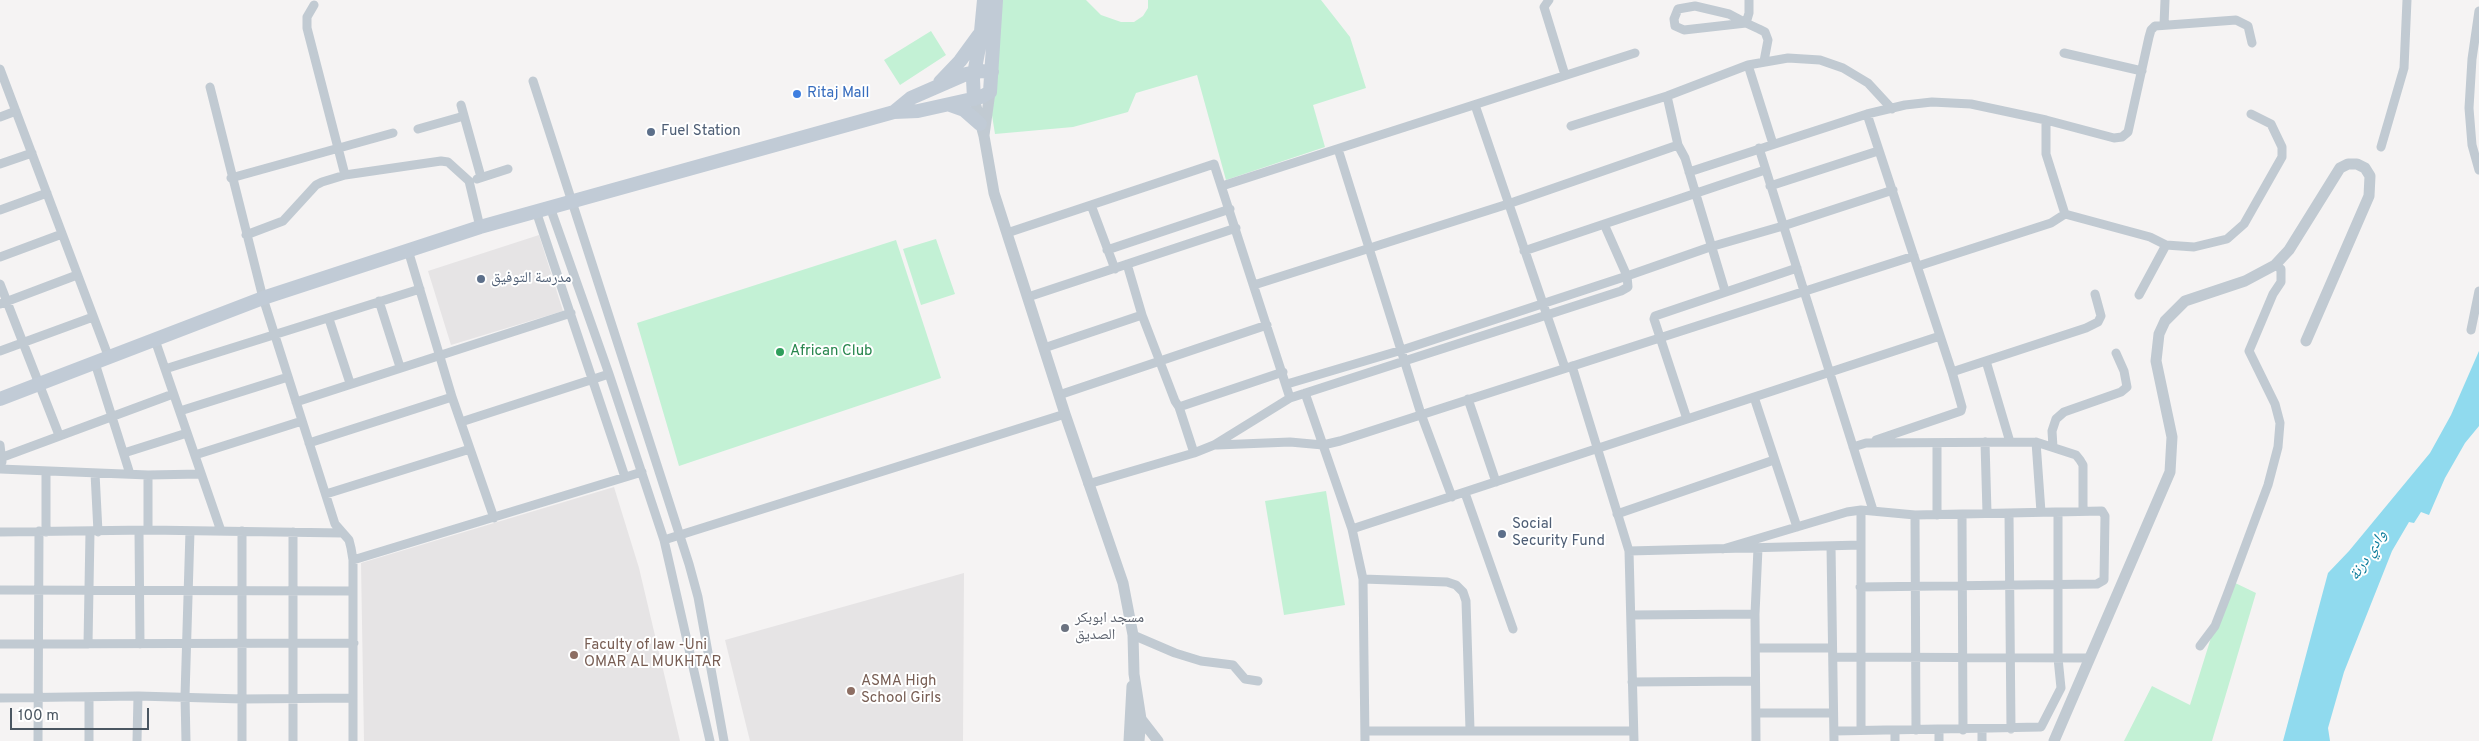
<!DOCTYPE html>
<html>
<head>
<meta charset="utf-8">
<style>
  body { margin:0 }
  #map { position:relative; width:2479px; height:741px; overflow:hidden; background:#f5f3f3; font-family:Overpass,sans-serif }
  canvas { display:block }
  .scale { position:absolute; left:10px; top:708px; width:139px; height:22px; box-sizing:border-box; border:2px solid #4a5661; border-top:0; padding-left:6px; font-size:15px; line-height:18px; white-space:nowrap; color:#4a5661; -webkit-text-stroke:4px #fff; paint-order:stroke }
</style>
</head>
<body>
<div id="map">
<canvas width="2479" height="741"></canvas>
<div class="scale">100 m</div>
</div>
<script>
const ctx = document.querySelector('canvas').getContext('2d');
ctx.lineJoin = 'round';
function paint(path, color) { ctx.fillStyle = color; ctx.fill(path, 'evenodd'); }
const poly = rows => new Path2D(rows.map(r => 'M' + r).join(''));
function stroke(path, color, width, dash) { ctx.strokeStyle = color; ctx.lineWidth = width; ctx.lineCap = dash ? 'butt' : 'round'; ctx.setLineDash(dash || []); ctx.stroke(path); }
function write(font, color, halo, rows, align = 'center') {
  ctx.font = font + ' Overpass,"Noto Naskh Arabic",sans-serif'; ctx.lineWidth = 4; ctx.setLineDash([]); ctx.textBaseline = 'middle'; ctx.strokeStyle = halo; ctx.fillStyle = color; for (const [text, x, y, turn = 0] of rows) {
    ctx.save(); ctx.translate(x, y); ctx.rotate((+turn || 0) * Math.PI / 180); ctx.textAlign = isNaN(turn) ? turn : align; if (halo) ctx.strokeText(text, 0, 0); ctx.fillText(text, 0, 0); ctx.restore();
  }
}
paint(poly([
  [539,235,563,311,451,345,428,271],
  [614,487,639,568,680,741,364,741,361,563],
  [964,573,963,741,750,741,725,640]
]), '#e6e4e5');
paint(poly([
  [999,0,1086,0,1101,15,1121,22,1134,22,1143,16,1148,8,1148,0,1321,0,1350,37,1366,88,1313,105,1325,147,1226,180,1197,75,1136,93,1128,112,1073,127,995,134,991,109],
  [931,31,946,55,900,85,884,60],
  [936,239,955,294,921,305,903,249],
  [896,240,941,378,679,466,637,323],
  [1326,491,1345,605,1284,615,1265,501],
  [2229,580,2256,593,2212,741,2124,741,2152,686,2190,705]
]), '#c3f1d5');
paint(poly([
  [2479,351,2479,426,2465,443,2445,478,2429,515,2421,512,2414,523,2409,522,2392,551,2344,672,2328,728,2330,741,2283,741,2328,573,2349,551,2430,453,2451,415]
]), '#90daee');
stroke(poly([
  [1549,0,1544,7,1565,75],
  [1749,0,1749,13,1746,23,1684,30,1675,26,1674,19,1678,9,1695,6,1729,14,1746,23,1759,29,1765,32,1768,40,1764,61],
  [314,5,307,17,307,28,345,175],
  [2479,11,2472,59,2469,108,2472,145,2479,170],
  [2164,25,2165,0],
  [2064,53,2142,71],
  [1748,65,1773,144],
  [0,69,109,358],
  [533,81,689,564,698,597,724,741],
  [210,87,263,298,335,524,349,540,351,548,353,560,353,741],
  [1667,96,1678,145,1685,158,1725,291],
  [461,105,481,177],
  [1475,105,1565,368],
  [1867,114,1952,372,2086,328,2098,322,2101,316,2095,294],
  [0,117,16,111],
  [1571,126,1667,96,1748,65,1788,58,1820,60,1843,68,1868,83,1892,109],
  [418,129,464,116],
  [2381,147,2404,68,2407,0],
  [1759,148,1873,510],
  [1338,149,1421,414,1452,497],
  [0,164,32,153],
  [1689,172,1867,114,1905,105,1932,102,1971,104,2046,120,2114,138,2122,137,2128,132,2149,37,2151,30,2155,26,2236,20,2248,26,2252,43],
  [231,178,393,133],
  [477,179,508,169],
  [1222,186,1635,53],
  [1770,186,1878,151],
  [1091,205,1115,269],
  [550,207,609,374,664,540,710,741],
  [0,210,47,193],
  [536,211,625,477],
  [2065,214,2150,237,2166,245,2194,247,2227,239,2244,224,2282,157,2282,147,2271,124,2251,114],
  [1007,233,1214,164,1290,398],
  [246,235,283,221,316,185,322,182,345,175,441,161,448,162,469,181,480,227],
  [408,250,452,397,494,518],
  [1107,250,1230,209],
  [1524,251,1765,170],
  [0,257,62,234],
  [1127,264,1142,315,1175,401,1179,407,1194,453],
  [1918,266,2051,223,2065,214,2046,154,2046,120],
  [0,284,59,435],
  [1254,285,1508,204,1678,145],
  [2139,295,2166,245],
  [1028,297,1236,228],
  [379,301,400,367],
  [0,304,77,275],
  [329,319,350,383],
  [2471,330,2479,291],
  [155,340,221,531],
  [1044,348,1142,315],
  [0,351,93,317],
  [1986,361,2010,442],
  [95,363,130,474],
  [1572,366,1629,551,1634,741],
  [165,369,420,289],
  [1287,384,1402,350,1627,276,1604,224],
  [1305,393,1352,529,1940,336],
  [1059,395,1267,325],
  [1754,397,1797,527],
  [1468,399,1496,482],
  [296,402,571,313],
  [1179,407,1283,372],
  [180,411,288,377],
  [1687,419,1654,319,1655,316,1797,268],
  [461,422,609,374],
  [1876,440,1961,411,1962,407,1952,372],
  [1985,442,1987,513],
  [2036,442,2041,512],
  [309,443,452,397],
  [1937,443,1937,515],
  [0,445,2,462],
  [1217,445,1290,442,1323,445,1340,441,1914,256],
  [1853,447,1866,443,2036,442,2076,455,2080,460,2083,465,2083,511],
  [2053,447,2052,431,2056,419,2064,412,2121,392,2127,387,2124,371,2116,353],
  [124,453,187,433],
  [195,455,302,421],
  [3,457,173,394],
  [0,469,148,475,201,474],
  [46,471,46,532],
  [95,473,98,532],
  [1088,484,1194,453,1214,445,1290,398,1621,291,1628,287,1627,276,1710,247,1783,226,1893,190],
  [1465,493,1513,629],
  [326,494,470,449],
  [1861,510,1861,730],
  [2009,513,2011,729],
  [1617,514,1774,460],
  [1962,514,1963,730],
  [1915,515,1916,730],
  [1352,529,1363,579,1365,741],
  [148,530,148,475],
  [139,531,140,644],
  [0,532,148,530,342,533],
  [293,532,293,741],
  [664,540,1065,414],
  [1831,546,1834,741],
  [1723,549,1847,512,1861,510,1915,515,2102,511,2105,516,2104,580,2097,584,1860,587],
  [1629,551,1861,545],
  [353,560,642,472],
  [1363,579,1447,582,1456,585,1463,592,1466,601,1470,730],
  [0,590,352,591],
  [1631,615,1755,614],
  [1133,635,1175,653,1201,661,1233,665,1245,679,1258,681],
  [0,644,354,643],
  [88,644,90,532],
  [2200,646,2215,626,2227,595,2268,485,2278,447,2280,423,2275,404,2249,351,2273,294,2281,282,2281,269,2275,265],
  [1756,648,1832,648],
  [1833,657,2089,658],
  [1632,682,1755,681],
  [89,697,89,741],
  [0,698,138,696,242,699,353,698],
  [1757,713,1833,713],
  [1982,729,1982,741],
  [1895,730,1895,741],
  [1939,730,1939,741],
  [1365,731,1633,731],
  [1834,731,2041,727,2061,688,2058,658,2058,512],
  [38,741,39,531],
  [137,741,138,696],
  [186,741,185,696,190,531],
  [242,741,242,531],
  [1756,741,1755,614,1758,548]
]), '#c1cad2', 9);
stroke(poly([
  [974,99,984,136,994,193,1065,414,1123,583,1133,635,1134,674,1141,719,1139,741],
  [984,135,990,92],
  [1141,719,1158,741],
  [1129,741,1132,686],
  [2054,741,2170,472,2172,437,2156,361,2159,334,2165,321,2185,301,2245,281,2275,265,2289,250,2340,168,2348,164,2357,164,2365,168,2370,176,2369,196,2306,341]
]), '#c1cad2', 11);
stroke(poly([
  [940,82,960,61,979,35],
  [974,99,973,79,980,42,984,0],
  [950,105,964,110,980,124],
  [894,112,911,98,966,74,980,71,992,72],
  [0,399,263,298,480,227,894,112,918,111,981,97,990,92,996,0]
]), '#c1cbd6', 14);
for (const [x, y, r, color] of [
  [797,94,5,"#3f7fe0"],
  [651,132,5,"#5c6f8a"],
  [481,279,5,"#5c6f8a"],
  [780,352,5,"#2e9e5b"],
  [1502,534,5,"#5c6f8a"],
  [1065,628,5,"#6b7280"],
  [574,655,5,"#8d6e63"],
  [851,691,5,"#8d6e63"]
]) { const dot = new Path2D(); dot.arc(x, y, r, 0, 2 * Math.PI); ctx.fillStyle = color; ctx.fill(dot); stroke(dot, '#fff', 2); }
write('15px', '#366cbe', '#fff', [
  ["Ritaj Mall",807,94]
], 'left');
write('15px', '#4e5e75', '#fff', [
  ["Fuel Station",661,132],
  ["مدرسة التوفيق",491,279],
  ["Social",1512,525],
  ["Security Fund",1512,542]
], 'left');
write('15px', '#27864d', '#fff', [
  ["African Club",790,352]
], 'left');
write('15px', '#5b616d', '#fff', [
  ["مسجد ابوبكر",1075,619],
  ["الصديق",1075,636]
], 'left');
write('15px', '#785e54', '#fff', [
  ["Faculty of law -Uni",584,646],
  ["OMAR AL MUKHTAR",584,663],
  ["ASMA High",861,682],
  ["School Girls",861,699]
], 'left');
write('italic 16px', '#0c7c9b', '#fff', [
  ["وادي درنة",2369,556,-57]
]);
</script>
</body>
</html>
